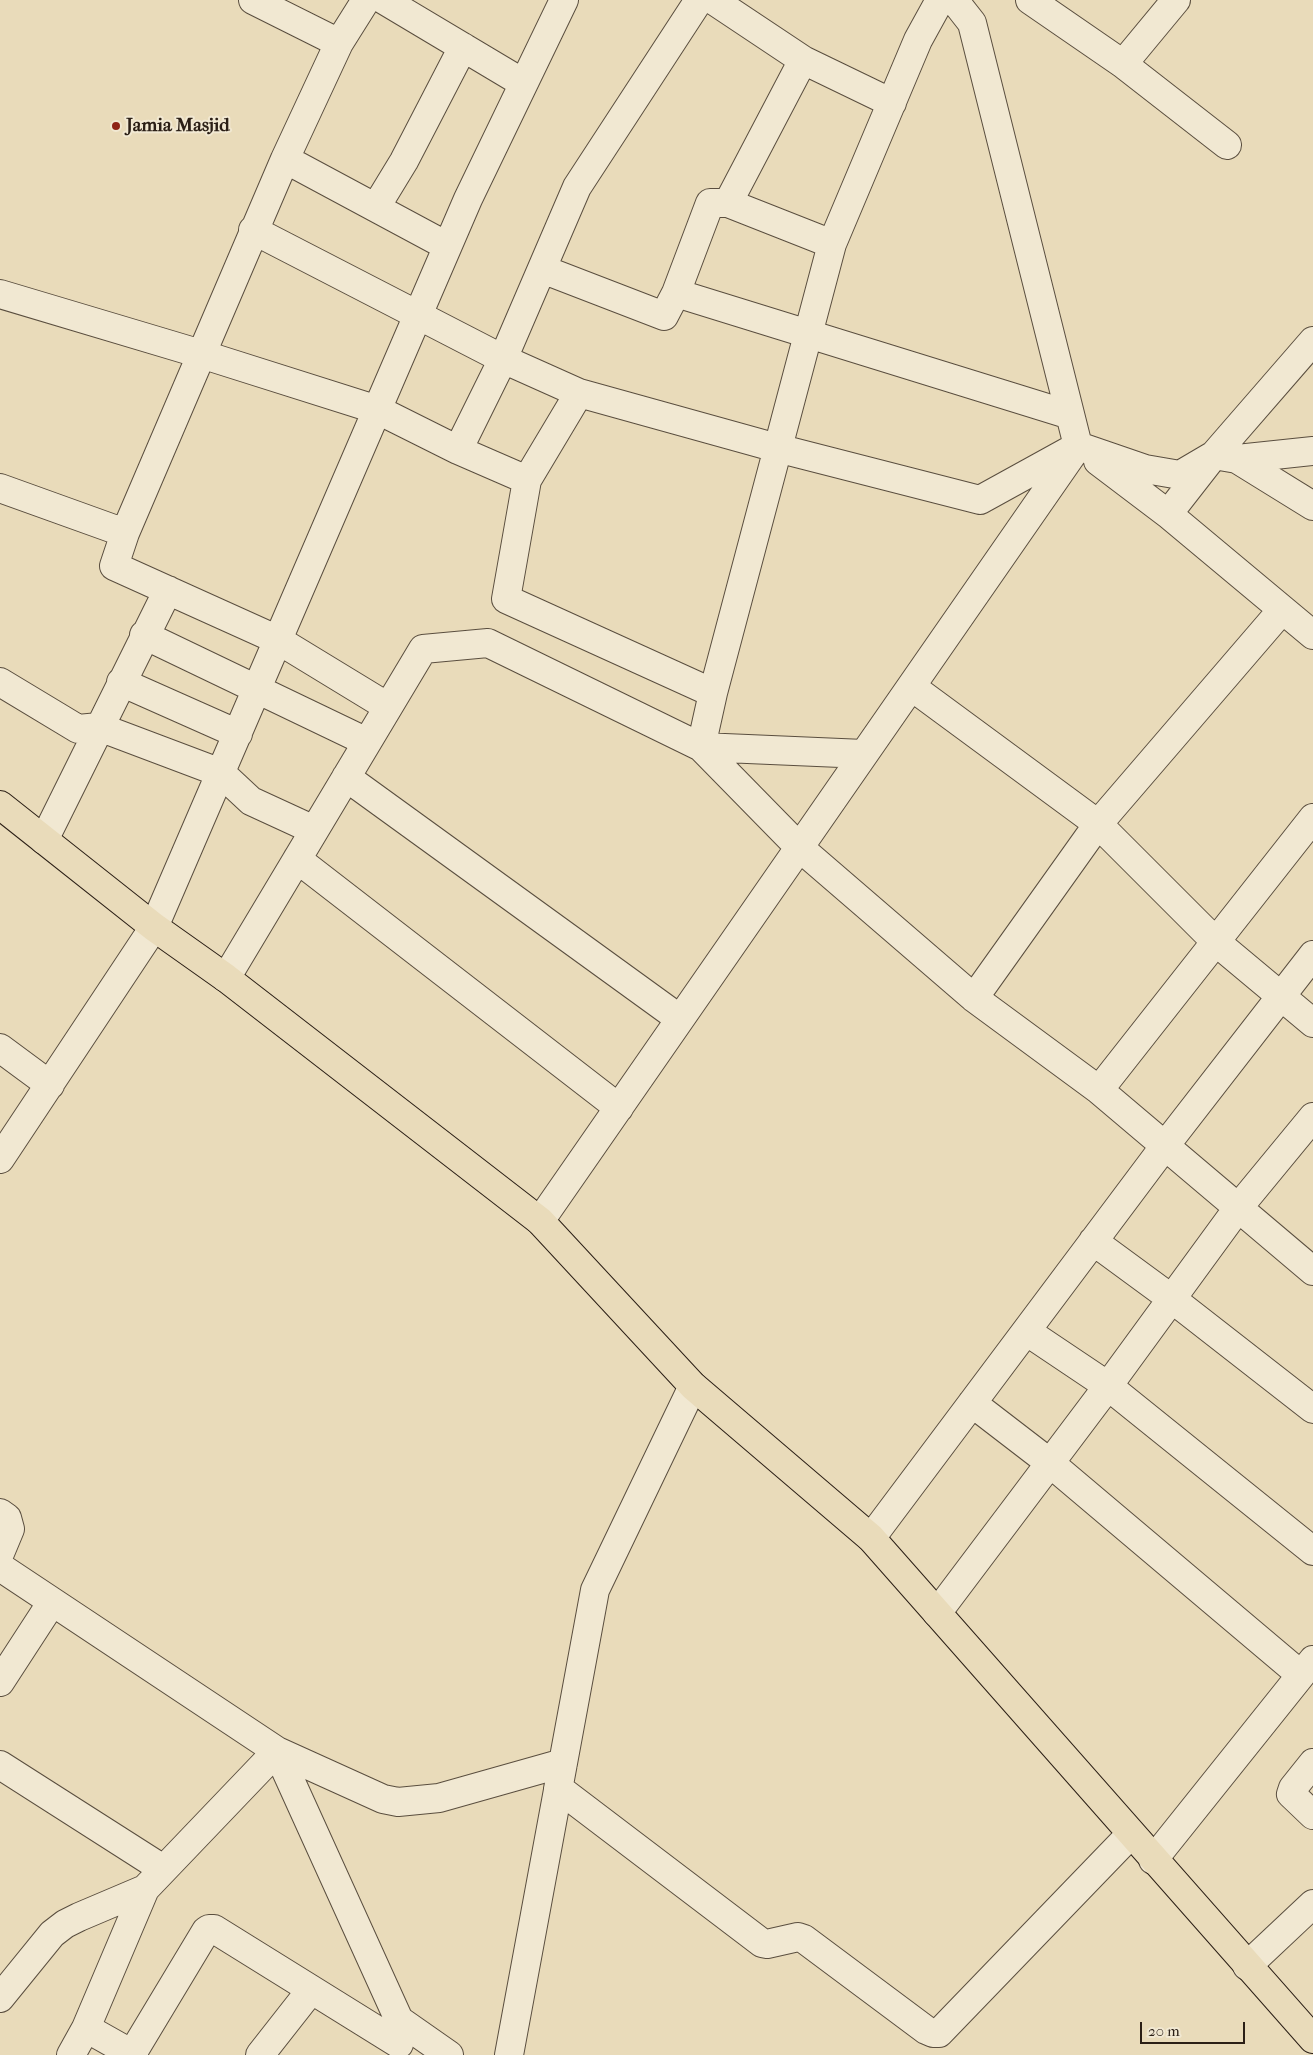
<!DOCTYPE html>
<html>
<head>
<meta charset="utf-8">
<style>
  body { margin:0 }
  #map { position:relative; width:1313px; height:2055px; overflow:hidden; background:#e9dbba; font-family:"IM FELL French Canon",serif }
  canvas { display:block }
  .scale { position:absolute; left:1140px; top:2022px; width:105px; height:22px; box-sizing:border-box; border:2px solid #2b1f16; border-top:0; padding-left:6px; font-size:15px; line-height:18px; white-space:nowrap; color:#2b1f16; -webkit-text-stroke:4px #f1e8d2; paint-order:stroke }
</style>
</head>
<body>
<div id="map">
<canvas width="1313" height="2055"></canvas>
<div class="scale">20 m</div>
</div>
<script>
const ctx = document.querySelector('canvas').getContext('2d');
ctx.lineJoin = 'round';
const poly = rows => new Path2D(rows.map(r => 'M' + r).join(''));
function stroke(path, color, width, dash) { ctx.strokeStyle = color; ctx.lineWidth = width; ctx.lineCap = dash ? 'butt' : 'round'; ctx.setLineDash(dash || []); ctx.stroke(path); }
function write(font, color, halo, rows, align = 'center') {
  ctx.font = font + ' "IM FELL French Canon",serif'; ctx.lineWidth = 4; ctx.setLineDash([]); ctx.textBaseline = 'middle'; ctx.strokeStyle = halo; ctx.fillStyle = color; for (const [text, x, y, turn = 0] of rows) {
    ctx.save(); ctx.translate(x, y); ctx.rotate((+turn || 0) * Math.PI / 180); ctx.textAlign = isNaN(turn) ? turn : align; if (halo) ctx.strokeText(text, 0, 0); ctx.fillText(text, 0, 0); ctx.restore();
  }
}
const minor = poly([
  [253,0,339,43],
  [384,0,523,83],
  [1030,0,1123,64,1227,145],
  [803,60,892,103],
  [1123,64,1176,0],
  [285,159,447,246],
  [728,203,832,244],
  [376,207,404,161,463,47],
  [253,230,503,359,579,393],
  [542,269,664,316,676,293,1070,415],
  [676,293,710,203,728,203,803,60,713,0],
  [0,294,201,354,378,410,458,450,527,480,579,393,777,448,980,500,1078,446,1145,469,1180,475,1214,455,1237,459,1313,451],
  [458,450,503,359,577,187,699,0],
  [1237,459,1313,506],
  [1098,461,1168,514,1313,635],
  [527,480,506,599,713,693],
  [0,488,125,533,285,159,339,43,366,0],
  [1168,514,1214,455,1313,341],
  [125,533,114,566,278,640,388,707],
  [144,635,367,742],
  [0,682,78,729,99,727,221,773,251,801,314,830],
  [121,682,238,734],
  [912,687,1098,824,1216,942,1313,1023],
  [864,754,701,747,713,693,832,244,918,40,940,0],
  [346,777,680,1019],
  [44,840,168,590],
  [297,859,619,1108],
  [226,978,423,649,488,643,701,747,800,848,974,998,1099,1090,1313,1271],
  [974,998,1098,824,1282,610],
  [0,1048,50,1085],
  [1099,1090,1313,818],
  [0,1159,154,927,468,199,564,0],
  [540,1221,1078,446,972,23,954,0],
  [1093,1241,1172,1299,1313,1409],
  [1026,1331,1108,1386,1313,1551],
  [972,1403,1050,1463,1301,1675],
  [0,1513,7,1518,10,1529,0,1553],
  [871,1538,1164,1147,1313,955],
  [0,1567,277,1751,383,1799,398,1802,439,1798,563,1763],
  [937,1613,1108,1386,1238,1208,1313,1117],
  [0,1682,52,1602],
  [1313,1763,1293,1788,1291,1794,1313,1815],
  [0,1765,163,1869],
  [558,1788,762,1943,767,1944,798,1937,804,1939,926,2030,933,2033,939,2033,1131,1834],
  [1153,1860,1313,1660],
  [1247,1966,1313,1904],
  [0,1998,52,1934,65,1924,79,1917,145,1889],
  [86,2028,134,2055],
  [132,2054,206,1931,209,1929,214,1929,399,2044],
  [71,2055,86,2028,145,1889,277,1751,399,2020,449,2055],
  [260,2055,311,1990],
  [509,2055,595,1590,693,1386]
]);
const major = poly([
  [0,805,154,927,226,978,540,1221,693,1386,871,1538,1313,2039]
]);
stroke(minor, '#5a4e3f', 30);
stroke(major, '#2b1f16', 30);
stroke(minor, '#f1e8d2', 28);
stroke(major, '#e9dbba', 28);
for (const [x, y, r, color] of [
  [116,126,5,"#8f2418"]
]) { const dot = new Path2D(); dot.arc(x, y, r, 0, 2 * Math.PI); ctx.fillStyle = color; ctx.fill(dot); stroke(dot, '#f1e8d2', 2); }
write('bold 19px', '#2b1f16', '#f1e8d2', [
  ["Jamia Masjid",126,126]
], 'left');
</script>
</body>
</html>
